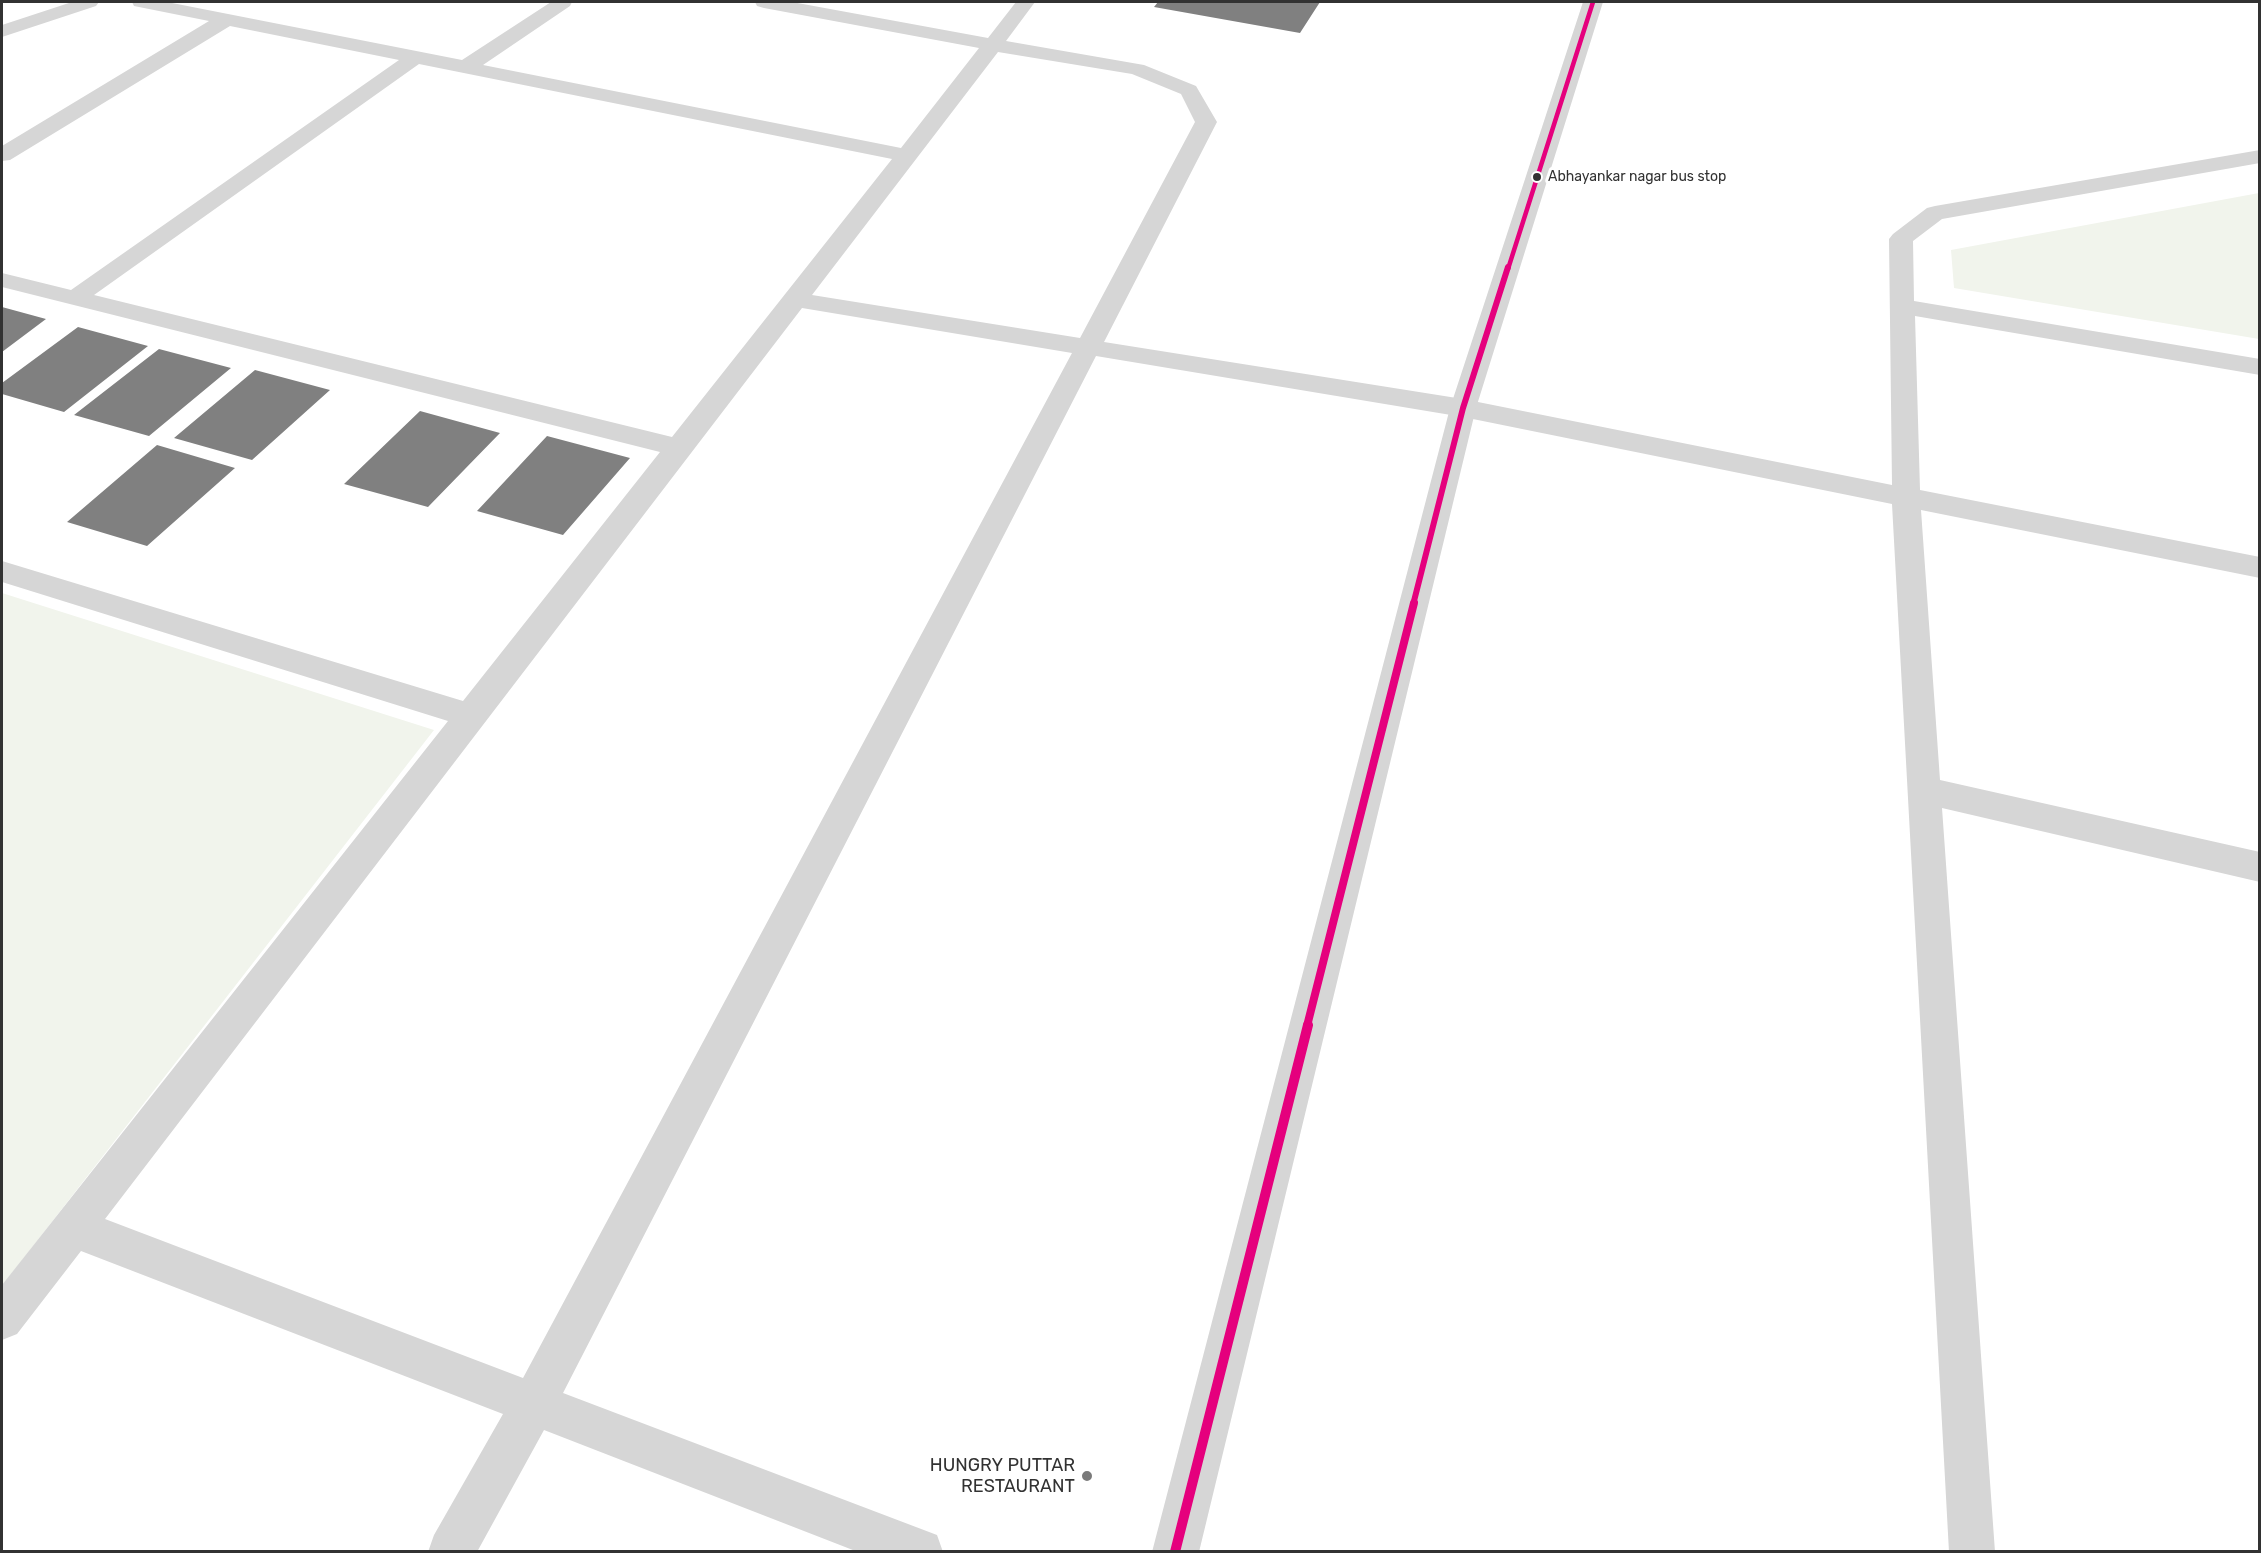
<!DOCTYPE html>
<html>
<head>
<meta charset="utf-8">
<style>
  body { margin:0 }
  #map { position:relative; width:2261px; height:1553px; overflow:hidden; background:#fff; font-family:Rubik,sans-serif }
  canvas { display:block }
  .frame { position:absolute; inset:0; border:3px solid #323232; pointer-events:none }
</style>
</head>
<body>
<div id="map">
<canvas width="2261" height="1553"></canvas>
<div class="frame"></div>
</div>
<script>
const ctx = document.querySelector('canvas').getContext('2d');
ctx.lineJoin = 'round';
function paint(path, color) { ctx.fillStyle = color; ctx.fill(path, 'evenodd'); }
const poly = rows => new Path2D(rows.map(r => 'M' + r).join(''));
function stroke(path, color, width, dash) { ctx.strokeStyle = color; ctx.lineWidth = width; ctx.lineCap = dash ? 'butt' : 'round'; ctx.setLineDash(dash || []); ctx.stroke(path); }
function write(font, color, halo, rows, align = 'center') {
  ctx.font = font + ' Rubik,sans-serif'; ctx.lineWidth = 6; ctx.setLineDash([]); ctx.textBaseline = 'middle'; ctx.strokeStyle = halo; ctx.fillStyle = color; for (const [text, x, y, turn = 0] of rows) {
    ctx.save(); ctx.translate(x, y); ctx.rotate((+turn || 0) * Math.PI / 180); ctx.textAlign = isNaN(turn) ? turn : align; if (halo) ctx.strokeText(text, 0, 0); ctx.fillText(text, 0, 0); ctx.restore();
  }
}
paint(poly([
  [2259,193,2259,339,1954,288,1951,250],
  [2,593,434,730,2,1286]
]), '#f1f4ec');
paint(poly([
  [1158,2,1320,2,1300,33,1154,7],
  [2,307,46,319,2,352],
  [78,327,148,346,64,412,2,394,2,383],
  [159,349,231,368,149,436,74,415],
  [255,370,330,390,252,460,174,438],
  [420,411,500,433,428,507,344,484],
  [547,436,630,458,563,535,477,511],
  [157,445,235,468,147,546,67,522]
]), '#808080');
paint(poly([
  [72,2,99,2,96,6,2,37,2,25,72,2],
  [132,2,167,2,462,60,551,2,572,2,570,6,483,65,901,148,979,48,764,8,757,6,755,2,792,2,988,38,1016,2,1035,2,1006,41,1144,65,1196,86,1217,122,1104,342,1463,399,1892,485,1889,239,1893,234,1927,208,1935,206,2260,150,2260,163,1942,219,1913,241,1914,301,2260,359,2260,375,1915,316,1920,490,2260,557,2260,578,1921,510,1940,780,2260,852,2260,882,1942,808,1995,1552,1949,1552,1892,504,1463,417,1096,356,563,1393,937,1535,943,1552,858,1552,544,1430,477,1552,428,1552,434,1535,503,1414,81,1251,17,1334,2,1340,2,1285,448,721,2,582,2,561,463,701,660,452,2,287,2,273,71,290,399,60,230,26,10,160,2,161,2,146,209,21,134,6,132,2],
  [998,52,1132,74,1181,94,1195,122,1080,338,812,295,998,52],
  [419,64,892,159,672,437,94,295,419,64],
  [802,308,1072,353,523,1378,105,1219,802,308]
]), '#d6d6d6');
paint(poly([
  [1583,2,1603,2,1476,408,1199,1552,1152,1552,1450,408,1583,2]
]), '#d6d6d6');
stroke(poly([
  [1508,269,1593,2]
]), '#e5007d', 4.5);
stroke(poly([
  [1413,605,1463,408,1508,267]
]), '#e5007d', 6);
stroke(poly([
  [1307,1026,1414,603]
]), '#e5007d', 8);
stroke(poly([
  [1175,1552,1308,1025]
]), '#e5007d', 10);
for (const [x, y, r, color] of [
  [1537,177,5,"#323232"],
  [1087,1476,6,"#7a7a7a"]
]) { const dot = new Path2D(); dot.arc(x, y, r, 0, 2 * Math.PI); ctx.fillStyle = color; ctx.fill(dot); stroke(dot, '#fff', 2); }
write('14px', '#323232', '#fff', [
  ["Abhayankar nagar bus stop",1548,177]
], 'left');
write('18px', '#323232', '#fff', [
  ["HUNGRY PUTTAR",1075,1466],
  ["RESTAURANT",1075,1487]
], 'right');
</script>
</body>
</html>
